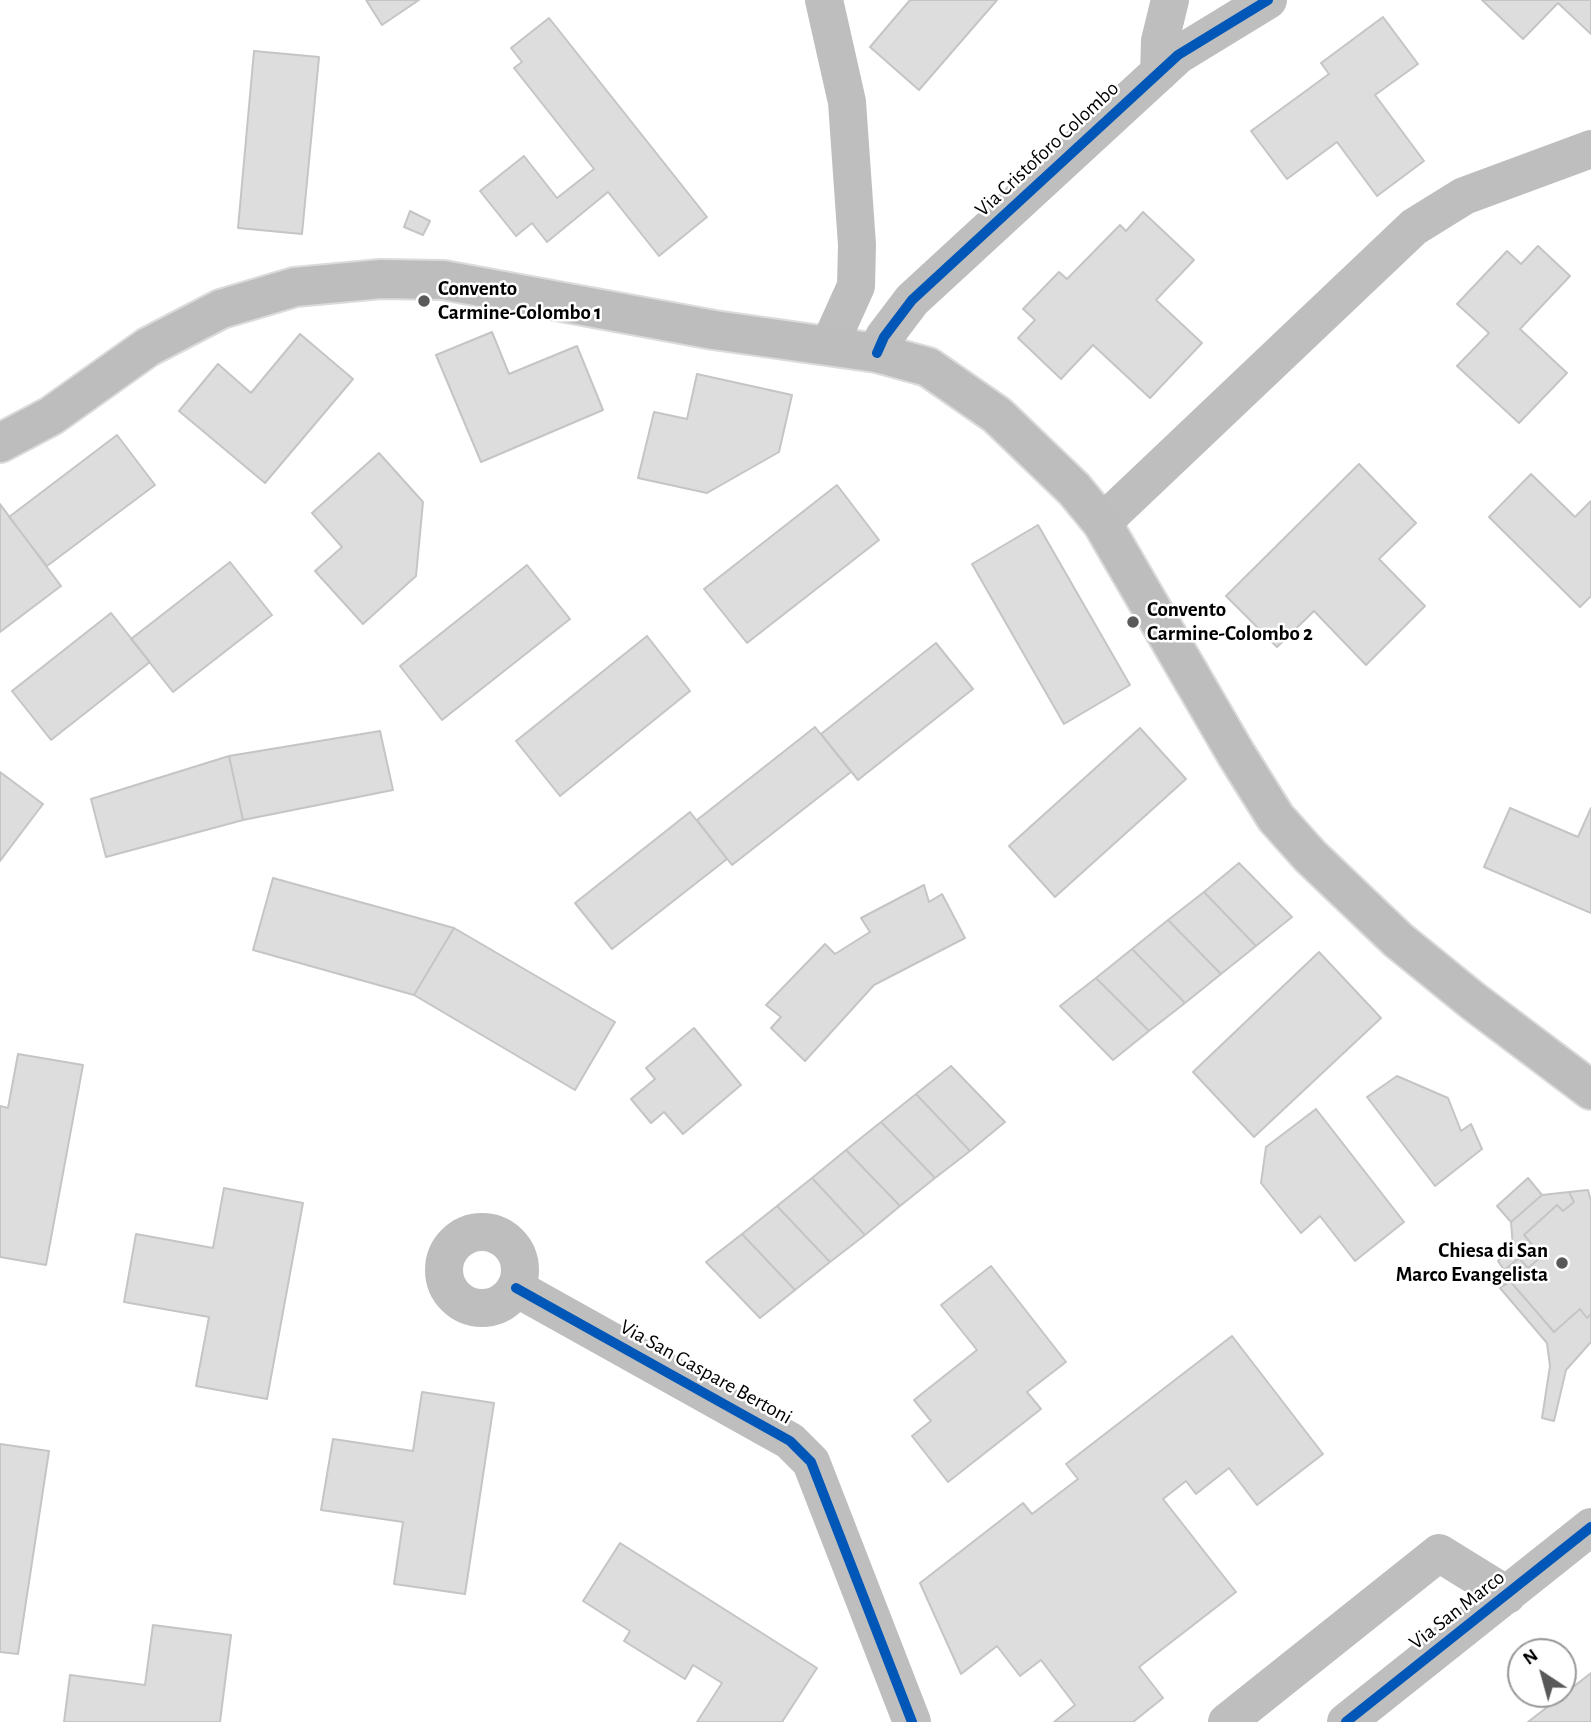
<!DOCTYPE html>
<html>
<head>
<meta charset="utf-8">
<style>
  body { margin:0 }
  #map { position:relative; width:1591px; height:1722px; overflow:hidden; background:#fff; font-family:"Alegreya Sans",sans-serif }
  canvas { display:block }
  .north { position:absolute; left:1507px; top:1638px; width:70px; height:70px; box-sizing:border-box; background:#fff; border:2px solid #999; border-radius:50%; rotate:324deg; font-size:19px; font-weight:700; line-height:28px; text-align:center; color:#000 }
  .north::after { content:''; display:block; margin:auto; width:24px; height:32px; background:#595959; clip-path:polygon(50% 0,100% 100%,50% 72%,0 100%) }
</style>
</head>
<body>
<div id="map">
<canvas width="1591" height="1722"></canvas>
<div class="north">N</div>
</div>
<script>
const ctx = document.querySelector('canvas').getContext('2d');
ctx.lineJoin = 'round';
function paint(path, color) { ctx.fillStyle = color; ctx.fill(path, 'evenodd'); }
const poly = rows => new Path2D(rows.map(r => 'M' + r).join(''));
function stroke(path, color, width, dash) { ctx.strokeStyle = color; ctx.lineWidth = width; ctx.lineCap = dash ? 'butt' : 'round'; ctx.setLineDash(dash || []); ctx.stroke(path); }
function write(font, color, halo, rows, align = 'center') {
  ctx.font = font + ' "Alegreya Sans",sans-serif'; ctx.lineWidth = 5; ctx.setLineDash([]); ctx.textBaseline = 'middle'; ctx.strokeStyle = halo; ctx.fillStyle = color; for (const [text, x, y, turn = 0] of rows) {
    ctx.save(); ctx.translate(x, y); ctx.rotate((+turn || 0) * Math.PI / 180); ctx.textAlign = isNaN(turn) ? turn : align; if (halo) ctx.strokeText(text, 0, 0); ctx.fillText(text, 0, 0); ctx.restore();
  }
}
const building = poly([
  [366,0,419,0,382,25,366,0],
  [910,0,997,0,919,90,870,47,910,0],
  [1482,0,1591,0,1591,34,1558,3,1523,39,1482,0],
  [1383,17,1418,64,1375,95,1424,161,1377,196,1337,142,1287,179,1251,131,1329,74,1321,63,1383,17],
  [549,18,707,217,659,256,608,192,547,242,532,223,516,236,480,191,524,156,557,198,594,169,514,68,522,62,511,48,549,18],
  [254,51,319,57,302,234,238,228,254,51],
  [410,211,430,221,423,235,404,227,410,211],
  [1143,212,1194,260,1156,300,1202,343,1150,398,1093,345,1061,379,1018,338,1035,320,1023,309,1059,272,1067,279,1120,225,1126,231,1143,212],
  [1538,246,1570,276,1520,329,1567,373,1519,423,1457,366,1489,333,1457,304,1507,251,1521,264,1538,246],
  [492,332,509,374,577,346,603,410,481,462,436,355,492,332],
  [300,334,353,379,265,483,179,411,218,364,251,393,300,334],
  [697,374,792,395,779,452,707,493,638,478,654,412,687,419,697,374],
  [117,435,155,485,47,566,9,517,117,435],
  [379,453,423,502,416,576,363,624,315,571,342,547,312,513,379,453],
  [1359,464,1416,523,1379,559,1425,606,1366,665,1314,611,1277,647,1226,596,1359,464],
  [1531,474,1575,517,1591,501,1591,596,1580,607,1489,517,1531,474],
  [837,485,879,540,747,643,704,589,837,485],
  [0,504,61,586,0,632,0,504],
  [1038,525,1130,685,1064,724,972,564,1038,525],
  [230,562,272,615,173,692,131,639,230,562],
  [527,565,570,619,442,720,400,666,527,565],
  [111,613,150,662,51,740,12,691,111,613],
  [647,636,690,691,560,796,516,741,647,636],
  [936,643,973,689,858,780,821,734,936,643],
  [815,727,851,772,732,865,697,820,815,727],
  [1140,728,1186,779,1055,897,1009,846,1140,728],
  [380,731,393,790,243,820,229,756,380,731],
  [229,756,243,820,106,857,91,799,229,756],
  [0,772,43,804,0,861,0,772],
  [1510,808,1578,837,1591,808,1591,913,1484,867,1510,808],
  [690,812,727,859,612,949,575,903,690,812],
  [1239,863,1292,917,1256,946,1204,892,1239,863],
  [273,878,454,928,414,995,253,950,273,878],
  [924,885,929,902,942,894,965,938,874,985,805,1061,771,1028,781,1017,766,1005,825,944,835,954,870,932,861,918,924,885],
  [1204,892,1256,946,1221,974,1168,920,1204,892],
  [1168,920,1221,974,1185,1003,1132,949,1168,920],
  [454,928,615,1022,575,1090,414,995,454,928],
  [1132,949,1185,1003,1149,1031,1096,978,1132,949],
  [1319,952,1381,1018,1254,1137,1193,1072,1319,952],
  [1096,978,1149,1031,1113,1060,1060,1006,1096,978],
  [694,1028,741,1085,683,1134,664,1112,651,1123,631,1099,655,1079,646,1068,694,1028],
  [18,1054,83,1065,46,1265,0,1257,0,1106,8,1108,18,1054],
  [951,1066,1005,1122,970,1151,916,1094,951,1066],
  [1397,1076,1448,1098,1461,1131,1471,1124,1482,1149,1435,1186,1367,1097,1397,1076],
  [916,1094,970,1151,935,1178,881,1122,916,1094],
  [1316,1109,1404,1222,1355,1261,1320,1216,1301,1233,1261,1183,1266,1147,1316,1109],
  [881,1122,935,1178,900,1206,846,1150,881,1122],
  [846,1150,900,1206,865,1235,812,1178,846,1150],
  [812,1178,865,1235,830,1262,777,1206,812,1178],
  [1528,1178,1542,1195,1511,1222,1497,1206,1528,1178],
  [224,1188,303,1203,267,1399,196,1386,209,1317,124,1302,136,1234,213,1248,224,1188],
  [1588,1190,1591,1201,1591,1314,1587,1318,1580,1309,1554,1332,1510,1281,1505,1285,1497,1277,1519,1258,1528,1268,1542,1256,1524,1235,1557,1205,1563,1211,1574,1202,1569,1192,1588,1190],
  [1569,1192,1574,1202,1563,1211,1557,1205,1524,1235,1542,1256,1528,1268,1519,1258,1504,1270,1498,1261,1513,1247,1511,1222,1542,1195,1569,1192],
  [777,1206,830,1262,795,1290,742,1234,777,1206],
  [742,1234,795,1290,760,1318,706,1262,742,1234],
  [991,1266,1066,1362,1027,1392,1041,1409,948,1482,912,1436,931,1421,914,1400,977,1350,941,1305,991,1266],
  [1510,1281,1554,1332,1580,1309,1587,1318,1591,1314,1591,1342,1566,1370,1554,1421,1542,1418,1550,1366,1547,1343,1500,1288,1510,1281],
  [1232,1336,1323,1454,1257,1505,1229,1468,1196,1494,1186,1481,1163,1499,1236,1592,1139,1667,1163,1698,1133,1722,1054,1722,1075,1705,1041,1660,1020,1676,997,1646,961,1674,920,1583,1023,1503,1032,1514,1078,1479,1066,1464,1232,1336],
  [422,1392,494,1403,465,1594,394,1584,403,1522,321,1510,333,1439,413,1451,422,1392],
  [0,1444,49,1451,18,1654,0,1652,0,1444],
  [620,1543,817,1668,782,1722,697,1722,722,1683,693,1665,685,1679,624,1641,630,1631,583,1601,620,1543],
  [153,1625,231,1635,220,1722,64,1722,70,1675,145,1685,153,1625],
  [1591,1673,1591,1722,1528,1722,1591,1673]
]);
paint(building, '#ddd');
stroke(building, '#c5c5c5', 2);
const major = poly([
  [0,443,51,416,148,347,221,309,295,287,381,279,443,280,714,330,877,353,928,367,997,415,1074,489,1102,523,1236,754,1276,818,1310,856,1398,940,1473,1001,1591,1090]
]);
stroke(major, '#dbdbdb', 42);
stroke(poly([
  [824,0,847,102,857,245,856,286,829,346],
  [1159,73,1160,41,1170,0],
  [877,353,884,337,912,300,1178,55,1268,0],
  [1102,523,1414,227,1464,196,1591,149],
  '444 1270a38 38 0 1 1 76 0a38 38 0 1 1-76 0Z',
  [516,1288,790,1441,811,1462,912,1722],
  [1227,1722,1439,1553,1507,1595],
  [1346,1722,1591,1527]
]), '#bebebe', 38);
stroke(major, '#bdbdbd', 38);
stroke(poly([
  [877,353,884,337,912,300,1178,55,1268,0],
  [516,1288,790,1441,811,1462,912,1722],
  [1346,1722,1591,1527]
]), '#0057b8', 10);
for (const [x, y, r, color] of [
  [424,301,7,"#595959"],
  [1133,622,7,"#595959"],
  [1562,1263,7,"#595959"]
]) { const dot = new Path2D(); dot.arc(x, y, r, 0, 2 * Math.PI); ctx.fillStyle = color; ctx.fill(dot); stroke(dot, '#fff', 2.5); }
write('21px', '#000', '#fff', [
  ["Via Cristoforo Colombo",1047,149,-43],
  ["Via San Gaspare Bertoni",706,1372,29],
  ["Via San Marco",1457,1610,-38]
]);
write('bold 21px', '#000', '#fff', [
  ["Convento",438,289],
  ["Carmine-Colombo 1",438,313],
  ["Convento",1147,610],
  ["Carmine-Colombo 2",1147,634],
  ["Chiesa di San",1548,1251,"right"],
  ["Marco Evangelista",1548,1275,"right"]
], 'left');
</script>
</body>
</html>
